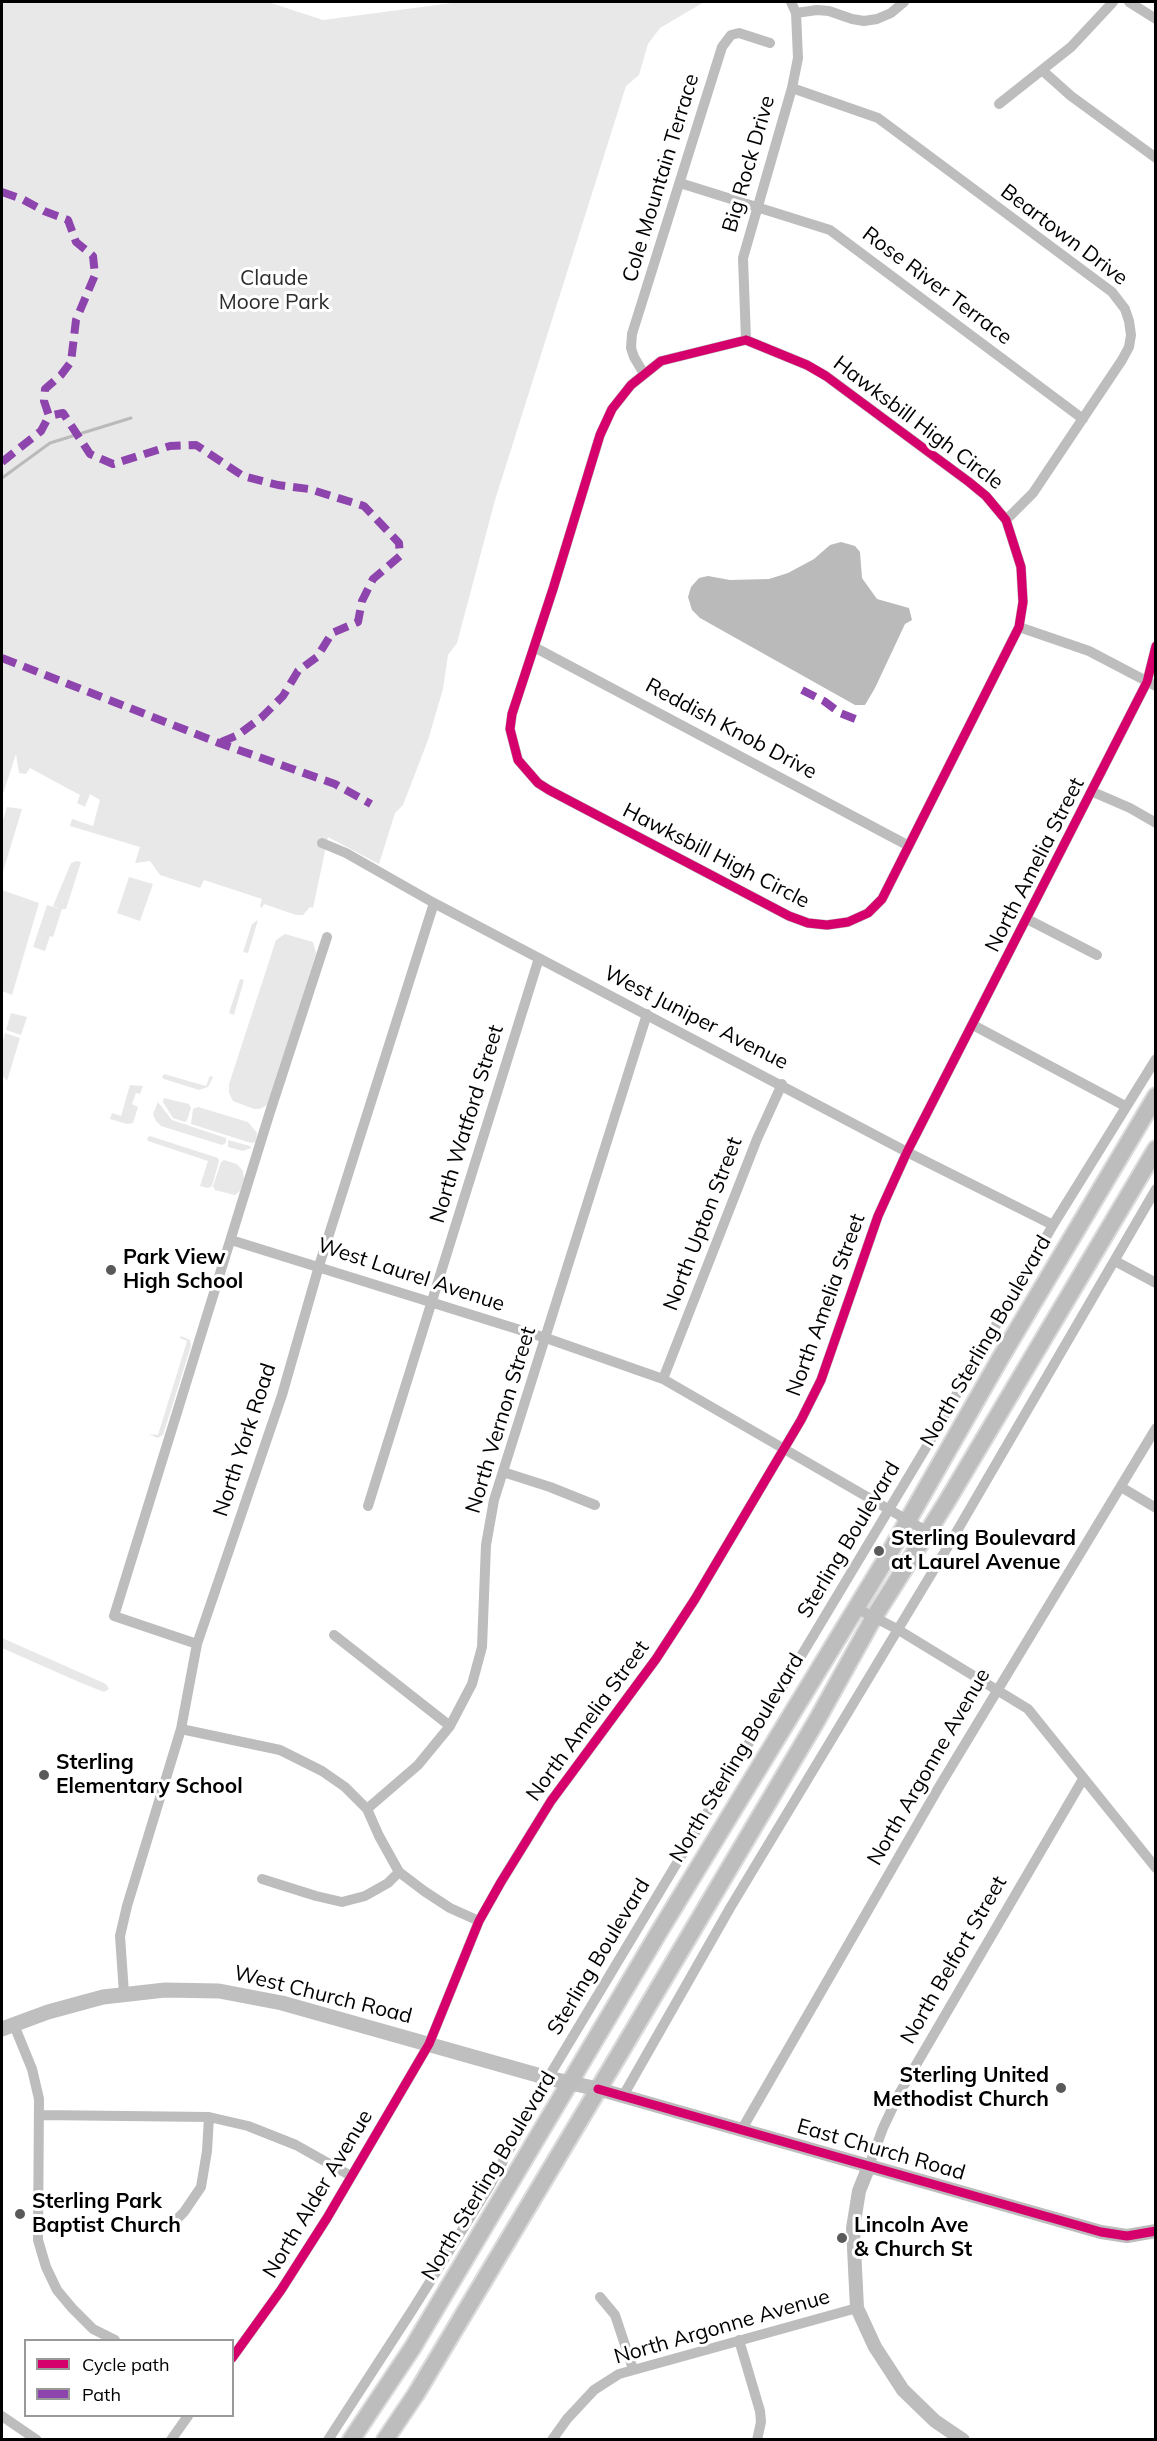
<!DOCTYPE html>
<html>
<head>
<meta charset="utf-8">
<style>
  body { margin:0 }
  #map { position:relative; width:1157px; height:2441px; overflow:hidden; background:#fff; font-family:Mulish,sans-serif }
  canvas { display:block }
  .frame { position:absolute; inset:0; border:3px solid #000; pointer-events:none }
  .legend { position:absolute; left:24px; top:2339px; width:210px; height:78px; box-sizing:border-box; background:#fff; border:2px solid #999; margin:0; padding:8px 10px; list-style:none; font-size:18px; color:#000 }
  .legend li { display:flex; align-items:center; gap:12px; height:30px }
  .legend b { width:30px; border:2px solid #999 }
</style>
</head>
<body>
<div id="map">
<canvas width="1157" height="2441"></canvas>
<div class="frame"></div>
<ul class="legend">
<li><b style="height:8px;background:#d6006c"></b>Cycle path</li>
<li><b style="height:8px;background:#8e44ad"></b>Path</li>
</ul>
</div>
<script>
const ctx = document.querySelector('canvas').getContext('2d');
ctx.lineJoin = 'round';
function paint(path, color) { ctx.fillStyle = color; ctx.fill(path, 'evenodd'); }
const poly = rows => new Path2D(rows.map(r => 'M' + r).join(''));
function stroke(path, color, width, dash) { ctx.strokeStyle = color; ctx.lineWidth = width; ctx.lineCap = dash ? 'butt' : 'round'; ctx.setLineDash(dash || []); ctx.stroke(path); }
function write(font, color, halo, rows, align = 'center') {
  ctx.font = font + ' Mulish,sans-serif'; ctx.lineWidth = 6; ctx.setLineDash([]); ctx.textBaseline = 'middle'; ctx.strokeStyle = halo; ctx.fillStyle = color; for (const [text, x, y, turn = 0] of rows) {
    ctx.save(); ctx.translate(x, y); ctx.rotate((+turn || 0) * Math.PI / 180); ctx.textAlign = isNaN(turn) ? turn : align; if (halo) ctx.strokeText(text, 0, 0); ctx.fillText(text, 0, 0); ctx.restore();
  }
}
paint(poly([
  [2,2,259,2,271,3,323,20,460,2,704,2,660,28,648,44,639,75,626,86,495,500,457,643,448,655,443,689,428,740,403,805,395,813,379,864,328,837,313,908,310,907,303,915,296,915,264,904,262,908,260,906,262,899,204,880,200,888,160,875,150,861,135,863,140,847,70,826,72,819,93,826,100,800,90,794,85,807,77,803,80,795,30,768,26,774,19,773,16,754,2,797],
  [7,807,22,809,2,875,2,823],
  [77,861,81,862,66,909,62,909,53,937,50,936,45,951,33,947,47,905,60,909,53,906,71,863],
  [129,877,153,884,140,921,117,913],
  [2,890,39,903,12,995,2,991],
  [258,920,248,953,243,952,252,924],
  [285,934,313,942,316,953,269,1104,260,1109,254,1109,233,1101,229,1093,229,1084,276,940],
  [240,979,244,980,234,1015,229,1013],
  [11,1013,27,1017,21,1035,6,1030],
  [5,1033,20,1038,7,1081,2,1075,2,1045],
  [164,1074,206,1086,210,1076,213,1077,208,1087,199,1090,164,1079,162,1077],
  [130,1085,143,1086,140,1094,136,1093,132,1104,138,1107,133,1123,127,1124,110,1119,112,1113,121,1116],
  [164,1098,189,1104,191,1108,187,1120,185,1122,173,1118,163,1102],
  [158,1102,172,1120,226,1138,226,1143,222,1145,161,1126,156,1121,153,1114],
  [198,1107,248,1122,257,1133,256,1142,251,1143,191,1124,193,1109],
  [150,1136,218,1158,219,1161,212,1186,208,1188,200,1186,208,1161,148,1141,147,1138],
  [228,1140,250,1146,251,1148,243,1151,228,1147],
  [224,1160,237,1164,243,1171,244,1179,240,1191,235,1195,215,1190,213,1186,221,1162],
  [181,1336,190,1340,191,1346,163,1435,157,1438,149,1434,158,1435,187,1341,180,1338],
  [2,1638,106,1684,109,1689,104,1692,79,1682,2,1648]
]), '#e8e8e8');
paint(poly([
  [841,542,855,546,860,552,862,578,877,599,909,608,912,620,905,624,875,688,865,705,855,705,700,618,692,610,688,597,691,587,699,578,708,576,730,580,769,579,788,573,814,559,830,545]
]), '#bababa');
stroke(poly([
  [2,478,50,443,131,418]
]), '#bababa', 3);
const primary = poly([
  [351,2440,413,2347,659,1932,883,1564,1001,1357,1156,1096],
  [385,2440,416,2394,623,2048,817,1720,874,1617,946,1503,1156,1149]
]);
stroke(primary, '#dbdbdb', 20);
stroke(poly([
  [1129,2,1156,19],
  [796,13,817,10,829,11,852,19,864,21,877,19,891,13,904,2],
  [1043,71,1071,96,1156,158],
  [792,88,878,118,1112,292,1125,309,1129,321,1131,335,1129,347,1122,360,1033,493,1006,520],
  [999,104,1071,47,1113,2],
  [680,183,830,230,1083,419],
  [746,340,807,365,826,376,969,482,986,496,1006,520,1021,567,1023,602,1019,627,882,899,868,913,848,922,827,925,808,923,789,916,549,790,538,783,518,760,510,729,512,714,553,589,600,435,612,409,631,385,661,361,746,340],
  [746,340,743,258,792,88,798,58,796,13,791,2],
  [644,374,634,357,631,348,632,334,722,47,731,35,739,33,770,43],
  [1019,627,1089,651,1156,686],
  [534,647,909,846],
  [1093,792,1130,808,1156,823],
  [322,843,346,853,434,903,907,1152,1053,1225],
  [1027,919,1097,955],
  [973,1025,1125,1106],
  [231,1240,546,1338,663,1379,928,1532],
  [1115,1261,1156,1283],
  [663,1379,757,1139,782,1084],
  [503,1472,550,1487,595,1505],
  [1121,1487,1156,1508],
  [368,1506,539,958],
  [856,1608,897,1629,1028,1709,1156,1868],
  [334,1635,450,1726],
  [197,1644,114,1616,269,1115,327,937],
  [181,1729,280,1750,322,1771,345,1787,367,1809,379,1836,399,1872,424,1891,450,1908,479,1921],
  [367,1809,418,1765,450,1726,472,1684,482,1647,486,1545,494,1500,647,1014],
  [262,1879,316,1896,342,1902,365,1896,388,1883,399,1872],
  [124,1993,120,1936,127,1906,181,1729,197,1644,282,1395,319,1266,434,903],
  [14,2025,32,2069,39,2099,38,2240,46,2267,57,2290,72,2308,93,2329,115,2340],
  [623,2096,730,1908,950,1543,1156,1189],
  [41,2115,209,2117,248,2126,296,2145,351,2176],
  [742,2129,939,1787,1156,1428],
  [869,2166,883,2128,899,2094,1083,1779],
  [173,2223,184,2212,201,2187,207,2151,209,2117],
  [600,2297,615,2315,633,2369],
  [739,2340,760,2411,761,2422,757,2440],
  [232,2358,281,2290,327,2218,429,2044,479,1921,501,1882,551,1801,656,1659,695,1599,801,1420,821,1380,878,1216,907,1152,1147,682,1156,646],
  [2,2416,37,2440],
  [171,2440,188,2416],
  [328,2440,413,2309,489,2187,548,2078,930,1441,1053,1225,1156,1059],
  [552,2440,567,2419,594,2390,619,2374,857,2308]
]), '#bdbdbd', 10);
stroke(poly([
  [598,2089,1101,2232,1127,2236,1156,2231],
  [869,2166,859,2191,853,2228,857,2308,875,2347,903,2390,935,2421,963,2440]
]), '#bdbdbd', 14);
stroke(poly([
  [2,2029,48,2012,103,1997,165,1990,219,1991,282,2003,548,2078,598,2089]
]), '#bfbfbf', 15);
stroke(primary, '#bdbdbd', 16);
stroke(poly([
  [2,192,22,199,44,211,68,220,76,242,93,256,95,275,76,320,71,362,61,375,45,389,44,401,49,416,63,413,90,454,113,464,170,446,196,445,243,476,278,485,309,489,364,506,399,543,400,556,373,579,362,601,358,622,332,633,317,657,298,671,283,696,262,717,238,735,219,743],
  [2,462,41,431,49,416],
  [2,658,219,743,335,784,371,804],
  [802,690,824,701,840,713,858,720]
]), '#8e44ad', 8, [15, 8]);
stroke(poly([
  [746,340,807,365,826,376,969,482,986,496,1006,520,1021,567,1023,602,1019,627,882,899,868,913,848,922,827,925,808,923,789,916,549,790,538,783,518,760,510,729,512,714,553,589,600,435,612,409,631,385,661,361,746,340],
  [598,2089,1101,2232,1127,2236,1156,2231],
  [232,2358,281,2290,327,2218,429,2044,479,1921,501,1882,551,1801,656,1659,695,1599,801,1420,821,1380,878,1216,907,1152,1147,682,1156,646]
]), '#d6006c', 9);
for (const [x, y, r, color] of [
  [111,1270,6,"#595959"],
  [879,1551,6,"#595959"],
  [44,1775,6,"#595959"],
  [1061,2088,6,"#595959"],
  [20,2214,6,"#595959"],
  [842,2238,6,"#595959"]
]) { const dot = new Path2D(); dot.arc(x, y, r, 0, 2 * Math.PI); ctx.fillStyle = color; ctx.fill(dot); stroke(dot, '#fff', 2); }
write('21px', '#000', '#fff', [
  ["Big Rock Drive",749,164,-74],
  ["Cole Mountain Terrace",661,178,-73],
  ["Beartown Drive",1064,235,37],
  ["Rose River Terrace",937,286,37],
  ["Hawksbill High Circle",918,423,37],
  ["Reddish Knob Drive",731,729,28],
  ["Hawksbill High Circle",716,856,27],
  ["North Amelia Street",1035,865,-63],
  ["West Juniper Avenue",696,1018,27],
  ["North Watford Street",467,1124,-73],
  ["North Upton Street",703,1224,-69],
  ["West Laurel Avenue",411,1275,18],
  ["North Amelia Street",826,1305,-70],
  ["North Sterling Boulevard",986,1341,-60],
  ["North Vernon Street",501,1420,-73],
  ["North York Road",245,1440,-72],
  ["Sterling Boulevard",849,1540,-59],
  ["North Amelia Street",588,1721,-54],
  ["North Sterling Boulevard",737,1758,-59],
  ["North Argonne Avenue",929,1767,-60],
  ["Sterling Boulevard",599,1957,-59],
  ["North Belfort Street",954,1960,-60],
  ["West Church Road",323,1995,14],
  ["East Church Road",881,2150,16],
  ["North Sterling Boulevard",489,2176,-59],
  ["North Alder Avenue",318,2194,-59],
  ["North Argonne Avenue",722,2327,-16]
]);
write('21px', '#2d2d2d', '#fff', [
  ["Claude",274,279],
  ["Moore Park",274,303]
]);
write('bold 21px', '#000', '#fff', [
  ["Park View",123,1258],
  ["High School",123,1282],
  ["Sterling Boulevard",891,1539],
  ["at Laurel Avenue",891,1563],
  ["Sterling",56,1763],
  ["Elementary School",56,1787],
  ["Sterling United",1049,2076,"right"],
  ["Methodist Church",1049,2100,"right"],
  ["Sterling Park",32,2202],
  ["Baptist Church",32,2226],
  ["Lincoln Ave",854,2226],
  ["& Church St",854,2250]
], 'left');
</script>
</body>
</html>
